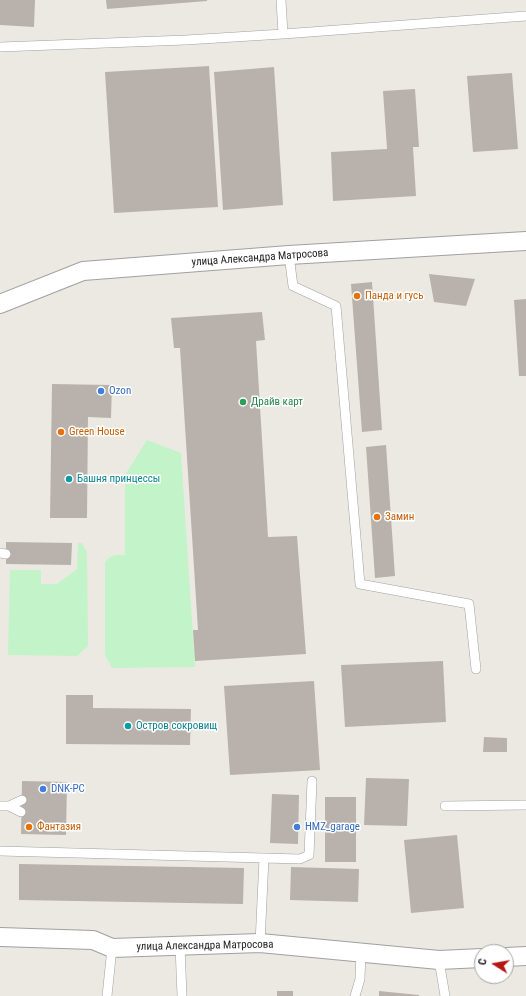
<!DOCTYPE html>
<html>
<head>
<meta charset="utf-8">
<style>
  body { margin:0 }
  #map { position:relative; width:526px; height:996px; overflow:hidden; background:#ece9e3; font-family:"Roboto Condensed",sans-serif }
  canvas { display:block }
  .north { position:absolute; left:474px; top:944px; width:40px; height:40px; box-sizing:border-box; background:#fff; border:1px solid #a4a4a4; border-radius:50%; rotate:281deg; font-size:11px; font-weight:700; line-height:16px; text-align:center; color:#1c1c1c }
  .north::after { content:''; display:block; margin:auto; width:14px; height:18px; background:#b41714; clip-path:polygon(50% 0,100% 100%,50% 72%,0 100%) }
</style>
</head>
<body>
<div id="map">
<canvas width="526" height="996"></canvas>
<div class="north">С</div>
</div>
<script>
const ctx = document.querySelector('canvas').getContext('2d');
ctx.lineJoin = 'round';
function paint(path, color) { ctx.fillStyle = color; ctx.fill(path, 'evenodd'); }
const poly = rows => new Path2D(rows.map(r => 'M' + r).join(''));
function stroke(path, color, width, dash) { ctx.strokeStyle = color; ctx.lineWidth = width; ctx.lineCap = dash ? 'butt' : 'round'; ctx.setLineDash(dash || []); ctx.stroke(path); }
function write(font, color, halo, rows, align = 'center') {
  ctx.font = font + ' "Roboto Condensed",sans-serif'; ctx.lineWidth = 3; ctx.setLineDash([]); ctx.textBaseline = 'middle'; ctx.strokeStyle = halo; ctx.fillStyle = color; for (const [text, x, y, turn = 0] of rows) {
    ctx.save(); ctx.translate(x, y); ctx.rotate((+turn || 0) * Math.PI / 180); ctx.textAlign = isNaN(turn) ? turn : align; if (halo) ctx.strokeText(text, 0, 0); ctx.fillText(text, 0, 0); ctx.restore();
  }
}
paint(poly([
  [147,440,181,453,195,667,112,668,105,655,105,562,110,557,115,555,125,555,125,475],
  [78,543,82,543,87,553,88,646,77,656,8,655,10,570,41,570,41,584,57,584,77,569]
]), '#c3f3c8');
paint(poly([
  [0,0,35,0,34,27,0,25],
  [106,0,207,0,207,1,107,9],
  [209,66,218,207,114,213,105,72],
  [274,67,283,205,223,210,214,72],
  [512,73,518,149,473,152,467,76],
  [415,89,419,147,413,147,416,196,333,201,331,152,387,149,383,91],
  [429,274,475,279,466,306,434,302],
  [372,282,382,430,362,432,351,284],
  [526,299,526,376,519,376,514,300],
  [262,312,265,340,256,341,268,537,297,536,306,654,195,661,193,630,198,630,180,348,174,348,171,318],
  [52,384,112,385,111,418,88,417,87,518,50,518],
  [386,445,395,576,375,578,366,447],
  [6,542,72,543,71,565,6,564],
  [443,661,446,722,345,727,341,665],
  [314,681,320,770,230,775,224,686],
  [66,695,93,695,93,708,191,709,190,745,66,744],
  [484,737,507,738,507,752,483,752],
  [366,778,409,779,407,826,364,825],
  [22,781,67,782,66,835,21,834],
  [272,794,299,795,298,844,270,843],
  [325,797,356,797,356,862,325,862],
  [457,835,464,908,411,913,404,840],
  [19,864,244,868,243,904,19,900],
  [291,867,359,869,358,902,290,900],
  [277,991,293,991,293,996,277,996],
  [379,991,419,995,419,996,379,996]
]), '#b9b2ac');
const service = poly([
  [281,0,283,34],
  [0,47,186,40,283,34,526,16],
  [289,255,293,286,336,306,360,584,469,604,476,669],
  [0,553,6,554],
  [0,806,9,806,21,812],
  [9,806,22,800],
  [445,806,526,805],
  [0,851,264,858,260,943],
  [264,858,300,859,309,855,312,781],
  [180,946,182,996],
  [439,960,445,996],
  [107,996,112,948],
  [355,996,360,979,361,952]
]);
const minor = poly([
  [0,304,83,271,289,255,526,241],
  [0,937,93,940,112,948,260,943,439,960,482,958],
  [506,957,526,956]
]);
stroke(service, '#a0a0a0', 10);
stroke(minor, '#a0a0a0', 20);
stroke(service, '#fff', 9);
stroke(minor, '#fff', 18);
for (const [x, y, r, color] of [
  [357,296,4,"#e8710a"],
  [101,391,4,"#3f7fe0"],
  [243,402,4,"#2e9e5b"],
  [61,432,4,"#e8710a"],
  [69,479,4,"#0f9aa8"],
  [377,517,4,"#e8710a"],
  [128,726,4,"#0f9aa8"],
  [43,789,4,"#3f7fe0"],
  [29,827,4,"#e8710a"],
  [297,827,4,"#3f7fe0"]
]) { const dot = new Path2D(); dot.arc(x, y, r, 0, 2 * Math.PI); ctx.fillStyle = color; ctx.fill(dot); stroke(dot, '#fff', 1.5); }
write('11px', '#1c1c1c', '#fff', [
  ["улица Александра Матросова",260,258,-4],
  ["улица Александра Матросова",205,946,-1]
]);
write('11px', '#c56008', '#fff', [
  ["Панда и гусь",365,296],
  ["Green House",69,432],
  ["Замин",385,517],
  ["Фантазия",37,827]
], 'left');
write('11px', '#366cbe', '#fff', [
  ["Ozon",109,391],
  ["DNK-PC",51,789],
  ["HMZ_garage",305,827]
], 'left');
write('11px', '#27864d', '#fff', [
  ["Драйв карт",251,402]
], 'left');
write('11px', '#0d838f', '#fff', [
  ["Башня принцессы",77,479],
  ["Остров сокровищ",136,726]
], 'left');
</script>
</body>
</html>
